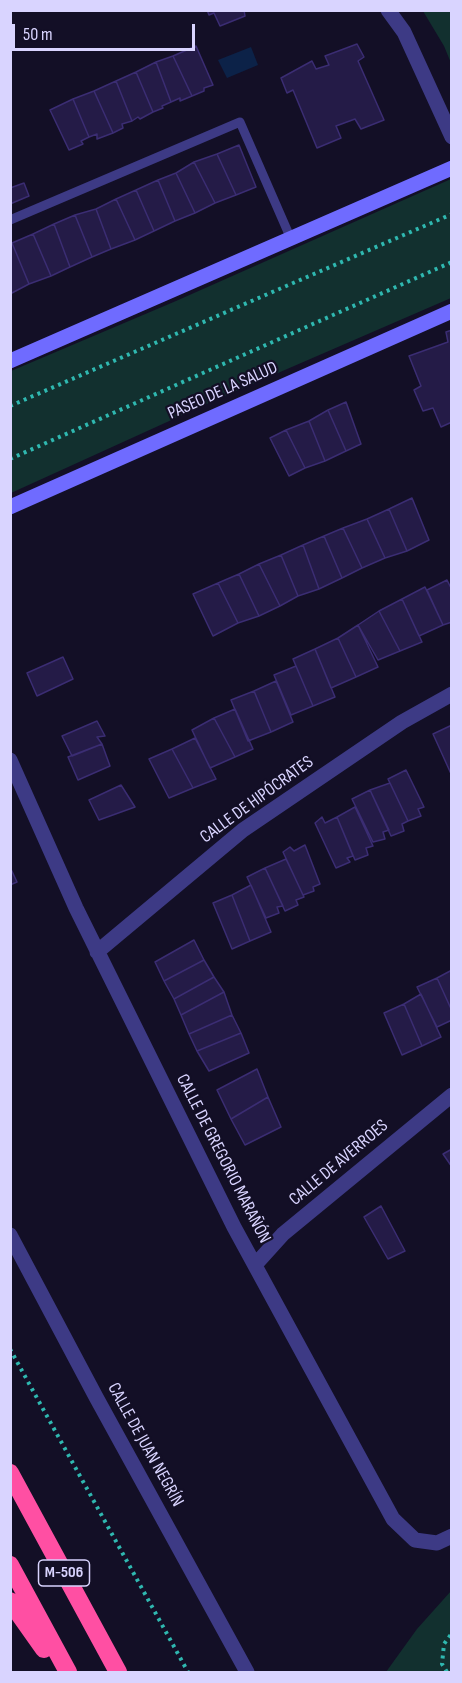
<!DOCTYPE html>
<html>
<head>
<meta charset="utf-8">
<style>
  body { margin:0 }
  #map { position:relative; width:462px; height:1683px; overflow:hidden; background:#130f26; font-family:"Sofia Sans Condensed",sans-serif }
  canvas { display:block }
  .frame { position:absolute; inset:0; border:12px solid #d9d4ff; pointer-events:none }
  .scale { position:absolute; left:12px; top:24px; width:183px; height:27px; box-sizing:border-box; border:3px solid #d9d4ff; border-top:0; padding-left:8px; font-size:18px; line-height:21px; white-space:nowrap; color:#d9d4ff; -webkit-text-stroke:4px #130f26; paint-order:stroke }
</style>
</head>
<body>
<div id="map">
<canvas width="462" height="1683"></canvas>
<div class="frame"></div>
<div class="scale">50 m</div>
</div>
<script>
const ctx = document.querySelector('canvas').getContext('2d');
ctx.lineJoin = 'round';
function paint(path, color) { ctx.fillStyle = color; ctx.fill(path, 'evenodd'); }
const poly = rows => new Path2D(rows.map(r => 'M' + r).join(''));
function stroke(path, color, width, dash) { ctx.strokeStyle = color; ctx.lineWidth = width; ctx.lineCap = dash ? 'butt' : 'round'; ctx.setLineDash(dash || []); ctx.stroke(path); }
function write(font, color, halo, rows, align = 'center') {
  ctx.font = font + ' "Sofia Sans Condensed",sans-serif'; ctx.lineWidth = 4.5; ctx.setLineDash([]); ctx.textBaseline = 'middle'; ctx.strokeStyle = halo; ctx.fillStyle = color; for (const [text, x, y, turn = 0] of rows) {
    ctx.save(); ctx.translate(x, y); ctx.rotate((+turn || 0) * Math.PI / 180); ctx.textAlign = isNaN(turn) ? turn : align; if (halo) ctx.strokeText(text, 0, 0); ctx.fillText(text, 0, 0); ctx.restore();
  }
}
paint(poly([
  [423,11,451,11,451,63,444,46],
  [451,179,451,298,211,402,11,493,11,371,176,301],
  [451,1591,451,1672,386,1672,417,1629]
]), '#12302f');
paint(poly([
  [251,47,258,65,227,78,218,60]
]), '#0c2248');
const building = poly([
  [207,10,244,10,245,16,220,26,214,13,209,15,207,10],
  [357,44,364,57,358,61,384,120,361,129,355,119,336,126,341,138,317,148,293,90,287,93,281,78,312,61,316,69,329,65,325,56,357,44],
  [196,46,213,85,204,88,204,91,192,96,173,56,196,46],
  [173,56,192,96,180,101,180,98,171,102,156,62,173,56],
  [156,62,171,102,162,106,163,108,153,112,136,72,156,62],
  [136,72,153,112,140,119,138,117,132,121,116,81,136,72],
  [116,81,132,121,122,124,123,128,113,133,94,91,116,81],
  [94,91,113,133,97,139,97,134,89,137,73,99,94,91],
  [73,99,89,137,81,141,83,144,69,150,50,110,73,99],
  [239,145,256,187,236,195,217,154,239,145],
  [217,154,236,195,215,203,194,162,217,154],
  [194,162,215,203,195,213,176,173,194,162],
  [176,173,195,213,175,221,158,180,176,173],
  [158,180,175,221,154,231,136,190,158,180],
  [24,183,29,196,10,204,10,188,24,183],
  [136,190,154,231,135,240,116,199,136,190],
  [116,199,135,240,111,249,96,209,116,199],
  [96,209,111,249,92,257,75,215,96,209],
  [75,215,92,257,70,267,54,224,75,215],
  [54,224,70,267,51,276,33,234,54,224],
  [33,234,51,276,29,284,12,243,33,234],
  [10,243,12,243,29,284,10,294,10,243],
  [452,330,452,422,441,427,433,408,423,411,414,390,421,386,409,356,448,342,446,332,452,330],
  [346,402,361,444,346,451,328,410,346,402],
  [328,410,346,451,325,461,309,421,328,410],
  [309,421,325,461,305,468,286,430,309,421],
  [286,430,305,468,289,476,270,438,286,430],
  [412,498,429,540,407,551,389,509,412,498],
  [389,509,407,551,385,558,367,519,389,509],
  [367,519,385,558,362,568,343,528,367,519],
  [343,528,362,568,342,578,324,536,343,528],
  [324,536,342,578,319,589,303,545,324,536],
  [303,545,319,589,298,596,281,555,303,545],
  [281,555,298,596,280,606,259,564,281,555],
  [259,564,280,606,259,616,239,574,259,564],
  [239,574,259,616,238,623,218,583,239,574],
  [447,580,452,590,452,622,443,625,427,590,447,580],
  [218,583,238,623,213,636,193,594,218,583],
  [425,587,443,625,419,636,402,599,425,587],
  [402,599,422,642,400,651,379,611,402,599],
  [379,611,400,651,378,660,358,625,379,611],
  [358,625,378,667,356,677,338,638,358,625],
  [338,638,356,677,331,688,315,649,338,638],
  [315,649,335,697,313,706,293,659,315,649],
  [63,657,73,679,37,696,27,673,63,657],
  [296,666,313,706,291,715,274,675,296,666],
  [276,681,293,722,271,732,254,691,276,681],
  [254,691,271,732,248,741,231,700,254,691],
  [235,709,253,749,235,757,214,718,235,709],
  [214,718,235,757,210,768,192,730,214,718],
  [97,721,105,736,97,737,102,744,72,756,62,736,97,721],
  [452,725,452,776,433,734,452,725],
  [195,738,216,779,193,788,172,749,195,738],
  [102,744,110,766,78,780,68,757,102,744],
  [172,749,193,788,169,798,149,759,172,749],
  [406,770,424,807,418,809,421,816,408,821,388,779,406,770],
  [390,783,408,821,402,824,404,831,391,836,370,790,390,783],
  [121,785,135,807,99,820,89,800,121,785],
  [370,790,389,830,383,832,385,839,373,842,352,799,370,790],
  [355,807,373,846,366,848,368,855,355,860,337,817,355,807],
  [322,817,325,823,337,817,353,856,347,858,350,862,336,868,315,823,322,817],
  [305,845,320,884,313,887,314,891,303,895,283,852,290,847,294,851,305,845],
  [286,859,304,897,296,900,298,905,285,911,265,868,286,859],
  [10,867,17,882,10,885,10,867],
  [265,868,283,906,277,907,279,913,266,918,247,877,265,868],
  [251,885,271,932,250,941,232,895,251,885],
  [232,895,250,941,232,949,213,903,232,895],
  [194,940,204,960,164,981,155,962,194,940],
  [204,960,214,977,174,999,164,981,204,960],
  [452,970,452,1011,437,978,452,970],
  [214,977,224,992,181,1015,174,999,214,977],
  [437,978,452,1011,452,1020,437,1027,417,987,437,978],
  [224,992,232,1015,189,1034,181,1015,224,992],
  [421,994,441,1037,422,1046,404,1004,421,994],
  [404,1004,422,1046,402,1055,384,1013,404,1004],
  [232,1015,241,1033,197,1051,189,1034,232,1015],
  [241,1033,249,1053,209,1071,197,1051,241,1033],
  [257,1069,268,1097,231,1119,217,1090,257,1069],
  [268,1097,281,1127,245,1145,231,1119,268,1097],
  [452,1149,452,1167,443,1154,452,1149],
  [381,1206,405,1251,388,1259,364,1217,381,1206]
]);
paint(building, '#241b47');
stroke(building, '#3b2d73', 1.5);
stroke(poly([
  [10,406,452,214],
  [10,459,452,262],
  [10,1349,188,1672],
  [447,1672,442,1664,444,1644,452,1633]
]), '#2fb8b0', 4, [3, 4.5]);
stroke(poly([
  [10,220,240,122,291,239]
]), '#3d3a85', 9);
stroke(poly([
  [388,10,404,32,452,137],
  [10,760,76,908,234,1227,393,1519,415,1540,437,1543,452,1536],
  [97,952,243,830,402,722,452,694],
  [10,1235,96,1397,247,1672],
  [255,1265,283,1234,452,1095]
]), '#3d3a85', 15);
stroke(poly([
  [10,361,452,168],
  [10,507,452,311]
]), '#6f6bff', 15);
stroke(poly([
  [10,1473,118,1672],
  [10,1565,68,1672],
  [10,1601,44,1649]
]), '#ff4fa3', 18);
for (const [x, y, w] of [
  [64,1573,51]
]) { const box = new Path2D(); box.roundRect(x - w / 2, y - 13, w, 26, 4.5); ctx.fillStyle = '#130f26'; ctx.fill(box); stroke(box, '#d9d4ff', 1.5); }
write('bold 16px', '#d9d4ff', null, [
  ["M-506",64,1573]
]);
write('18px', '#d9d4ff', '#130f26', [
  ["PASEO DE LA SALUD",223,391,-24],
  ["CALLE DE HIPÓCRATES",257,800,-36],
  ["CALLE DE GREGORIO MARAÑÓN",223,1159,63],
  ["CALLE DE AVERROES",339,1163,-40],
  ["CALLE DE JUAN NEGRÍN",145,1445,61]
]);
</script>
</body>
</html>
